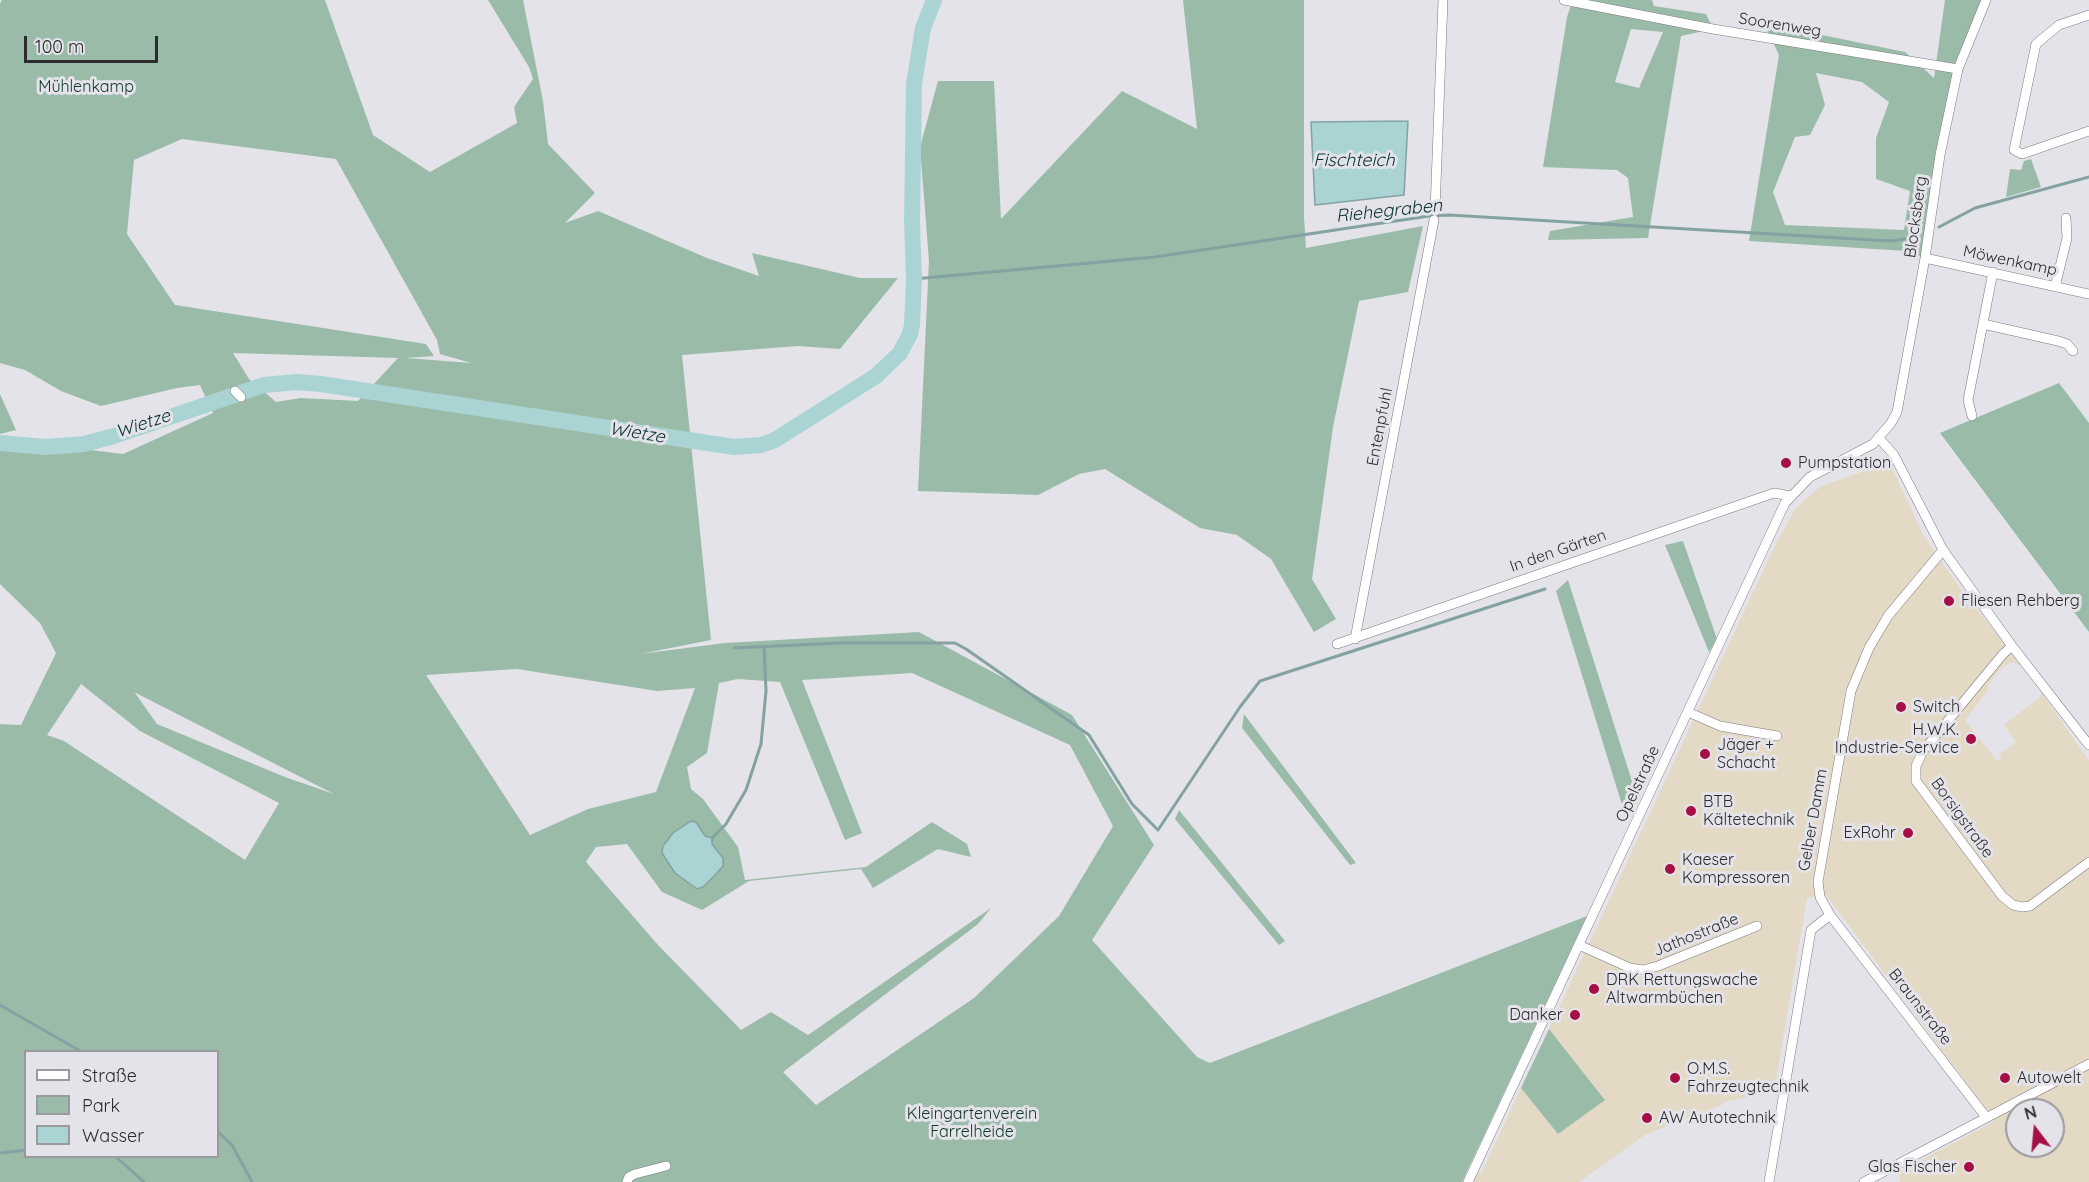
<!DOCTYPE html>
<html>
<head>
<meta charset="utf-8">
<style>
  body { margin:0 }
  #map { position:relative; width:2089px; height:1182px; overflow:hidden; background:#e3e3e9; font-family:Quicksand,sans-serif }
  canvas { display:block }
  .legend { position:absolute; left:24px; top:1050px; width:195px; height:108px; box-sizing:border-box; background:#e3e3e9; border:2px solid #9a9a9e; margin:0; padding:8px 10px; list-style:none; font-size:18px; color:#2c2c2e }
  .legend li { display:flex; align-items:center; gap:12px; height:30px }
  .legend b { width:30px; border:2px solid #9a9a9e }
  .north { position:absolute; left:2005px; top:1098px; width:60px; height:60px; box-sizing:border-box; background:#e3e3e9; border:2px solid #9a9a9e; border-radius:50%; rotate:344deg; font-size:16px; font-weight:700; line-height:24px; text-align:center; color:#2c2c2e }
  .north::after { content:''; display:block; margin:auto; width:21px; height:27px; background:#a60f43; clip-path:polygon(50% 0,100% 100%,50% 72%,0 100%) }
  .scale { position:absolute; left:24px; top:36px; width:134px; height:27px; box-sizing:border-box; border:3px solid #2c2c2e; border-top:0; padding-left:8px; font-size:18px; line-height:21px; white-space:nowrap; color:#2c2c2e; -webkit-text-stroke:4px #e3e3e9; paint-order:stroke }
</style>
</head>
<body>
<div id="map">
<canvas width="2089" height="1182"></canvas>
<ul class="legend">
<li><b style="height:8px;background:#fff"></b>Straße</li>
<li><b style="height:16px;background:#9bbba9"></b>Park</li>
<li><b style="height:16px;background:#aad4d4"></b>Wasser</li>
</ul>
<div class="north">N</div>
<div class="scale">100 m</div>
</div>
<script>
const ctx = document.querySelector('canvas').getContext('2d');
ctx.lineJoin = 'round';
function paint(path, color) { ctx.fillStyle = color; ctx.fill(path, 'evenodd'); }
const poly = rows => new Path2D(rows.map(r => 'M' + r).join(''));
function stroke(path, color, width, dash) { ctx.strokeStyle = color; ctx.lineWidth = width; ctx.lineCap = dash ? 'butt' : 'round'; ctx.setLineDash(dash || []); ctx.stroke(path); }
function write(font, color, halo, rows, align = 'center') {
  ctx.font = font + ' Quicksand,sans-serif'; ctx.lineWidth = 6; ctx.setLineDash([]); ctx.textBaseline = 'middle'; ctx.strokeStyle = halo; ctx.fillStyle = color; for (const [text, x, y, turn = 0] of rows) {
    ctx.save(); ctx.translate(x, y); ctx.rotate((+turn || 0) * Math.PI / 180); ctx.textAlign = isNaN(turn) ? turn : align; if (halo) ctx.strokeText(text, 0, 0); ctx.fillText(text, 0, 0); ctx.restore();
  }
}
paint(poly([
  [1879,466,1892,468,1923,535,1955,581,2021,666,2012,662,2001,668,1988,685,1988,690,1965,720,1997,761,2001,758,1999,755,2016,742,2004,725,2040,697,2041,692,2089,761,2089,1182,1900,1182,1899,1172,1995,1121,1826,895,1807,898,1774,1092,1724,1102,1724,1104,1645,1135,1579,1182,1462,1182,1471,1166,1481,1174,1521,1088,1558,1133,1605,1099,1549,1029,1778,539,1796,508,1821,486],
  [2017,1110,2053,1110,2053,1146,2017,1146]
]), '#e3d9c4');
paint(poly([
  [2,0,325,0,373,135,430,172,517,123,514,107,533,79,529,67,488,0,523,0,543,101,548,144,595,193,565,223,598,211,707,258,759,276,752,253,860,278,898,278,840,349,798,346,682,355,711,640,640,654,725,643,919,632,1072,715,1154,845,1092,940,1197,1057,1210,1063,1587,916,1462,1182,0,1182,0,724,21,725,56,653,40,623,0,584,0,439,123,454,213,413,200,385,177,388,101,406,61,391,25,370,0,363,0,4],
  [182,139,336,159,437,340,440,354,471,363,406,358,434,356,426,344,175,305,127,234,134,160],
  [233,353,398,358,358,401,301,398,276,402,249,379],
  [517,669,657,691,695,688,656,792,588,809,530,835,426,675],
  [912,673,1070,745,1113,826,1059,916,974,998,816,1105,783,1072,978,924,991,908,808,1035,771,1012,741,1030,658,945,586,862,596,847,627,844,662,892,702,910,749,881,861,869,873,888,938,849,971,857,967,844,932,822,866,867,745,880,738,847,703,799,691,789,687,767,707,753,719,683,738,679,780,682,845,840,862,833,802,680],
  [81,684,140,731,279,803,245,860,64,741,47,735],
  [135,693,136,693,334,794,285,777,157,724],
  [26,1052,218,1052,218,1156,26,1156],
  [1183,0,1304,0,1304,217,1306,248,1423,226,1408,292,1359,301,1333,427,1312,579,1336,619,1314,632,1271,559,1237,535,1200,528,1105,469,1079,474,1038,495,918,491,929,261,920,147,938,81,994,81,1001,219,1122,91,1197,129],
  [1564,0,1652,0,1654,6,1706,14,1713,29,1681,36,1648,238,1548,240,1550,231,1633,217,1628,178,1617,170,1543,167,1567,17,1572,2],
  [1631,29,1663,32,1639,88,1615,82],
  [1945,0,1985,0,1958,69,1925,258,1906,251,1749,241,1779,55,1767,30,1783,27,1905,52,1934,78],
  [1816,73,1862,82,1889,102,1876,138,1876,179,1910,191,1904,230,1785,225,1773,192,1795,137,1810,135,1825,105],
  [2031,159,2041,187,2006,197,2010,169,2021,170,2024,161],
  [2059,383,2089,423,2089,632,1940,433],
  [0,394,16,430,0,434],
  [1683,541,1717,639,1709,652,1665,545],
  [1568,580,1638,800,1627,821,1556,591],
  [1244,714,1356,863,1350,865,1242,728],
  [1179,810,1285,941,1279,945,1175,819],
  [1549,1029,1605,1100,1558,1134,1521,1088]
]), '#9bbba9');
const water = poly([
  [1408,121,1404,195,1315,205,1311,122,1408,121],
  [691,821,696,822,705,836,712,838,712,844,723,858,723,866,717,873,703,887,697,889,675,873,662,853,663,846,673,833,691,821]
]);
paint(water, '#aad4d4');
stroke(water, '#84a2a2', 1.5);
stroke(poly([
  [1939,227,1975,208,2089,177],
  [914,279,1155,257,1429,216,1449,215,1891,241,1905,239],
  [734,648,839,643,955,643,966,649,1089,735,1132,804,1158,830,1240,707,1260,681,1545,589],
  [712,838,726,824,746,790,761,744,766,691,764,647],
  [0,1005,82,1052],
  [218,1132,232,1145,252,1182],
  [0,1153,26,1150],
  [115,1156,144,1182]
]), '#84a2a2', 3);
stroke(poly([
  [0,443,46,447,84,444,114,436,264,385,297,382,321,384,734,447,761,445,775,440,876,376,900,353,910,334,912,325,914,279,912,222,914,84,923,28,934,0]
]), '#aad4d4', 16);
const street = poly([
  [1564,0,1713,29,1958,69],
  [2089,15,2059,25,2036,44,2014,150,2022,154,2089,131],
  [1435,211,1443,0],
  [1925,258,2089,294],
  [2055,287,2067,238,2066,218],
  [1983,324,2058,341,2067,344,2073,351],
  [235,391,241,397],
  [1972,416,1968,400,1993,272],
  [1879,438,1894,455,1943,550,2012,646,2089,745],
  [1943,550,1888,616,1869,648,1851,691,1818,882,1820,897,1830,915,1986,1117],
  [1355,639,1434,220],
  [1337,644,1774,493,1790,496],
  [2012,646,2003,654,1923,751,1916,766,1916,781,2002,896,2013,905,2022,907,2030,906,2089,862],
  [1688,712,1720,726,1777,736],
  [1579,945,1630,968,1643,970,1658,966,1757,926],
  [627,1182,629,1177,635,1174,666,1166],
  [1468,1182,1785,503,1810,477,1873,444,1891,423,1897,412,1925,258,1940,155,1958,69,1986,0],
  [1769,1182,1811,930,1830,915],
  [1864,1182,2089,1064]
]);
stroke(street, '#7b7b80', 10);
stroke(street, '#fff', 9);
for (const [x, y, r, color] of [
  [1786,463,6,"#a60f43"],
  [1949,601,6,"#a60f43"],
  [1901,707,6,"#a60f43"],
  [1971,739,6,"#a60f43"],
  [1705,754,6,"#a60f43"],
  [1691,811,6,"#a60f43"],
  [1908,833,6,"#a60f43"],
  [1670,869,6,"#a60f43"],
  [1594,989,6,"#a60f43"],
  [1575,1015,6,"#a60f43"],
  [1675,1078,6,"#a60f43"],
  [2005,1078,6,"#a60f43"],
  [1647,1118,6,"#a60f43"],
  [1969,1167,6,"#a60f43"]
]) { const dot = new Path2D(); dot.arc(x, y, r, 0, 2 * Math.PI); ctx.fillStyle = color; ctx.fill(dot); stroke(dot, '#e3e3e9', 2); }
write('16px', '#2c2c2e', '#e3e3e9', [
  ["Soorenweg",1780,25,9],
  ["Blocksberg",1916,217,-82],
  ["Möwenkamp",2010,261,12],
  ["Entenpfuhl",1380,427,-79],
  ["In den Gärten",1558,551,-19],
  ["Opelstraße",1638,784,-65],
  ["Borsigstraße",1962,818,54],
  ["Gelber Damm",1813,820,-80],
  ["Jathostraße",1696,935,-22],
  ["Braunstraße",1920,1007,52]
]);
write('16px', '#0d3926', '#e3e3e9', [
  ["Mühlenkamp",86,87],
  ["Kleingartenverein",972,1114],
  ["Farrelheide",972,1132]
]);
write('16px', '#2c2c2e', '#e3e3e9', [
  ["Pumpstation",1798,463],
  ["Fliesen Rehberg",1961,601],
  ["Switch",1913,707],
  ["H.W.K.",1959,730,"right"],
  ["Industrie-Service",1959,748,"right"],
  ["Jäger +",1717,745],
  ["Schacht",1717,763],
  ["BTB",1703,802],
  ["Kältetechnik",1703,820],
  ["ExRohr",1896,833,"right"],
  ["Kaeser",1682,860],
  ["Kompressoren",1682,878],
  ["DRK Rettungswache",1606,980],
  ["Altwarmbüchen",1606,998],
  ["Danker",1563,1015,"right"],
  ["O.M.S.",1687,1069],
  ["Fahrzeugtechnik",1687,1087],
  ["Autowelt",2017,1078],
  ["AW Autotechnik",1659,1118],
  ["Glas Fischer",1957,1167,"right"]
], 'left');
write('italic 18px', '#063131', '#e3e3e9', [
  ["Fischteich",1354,161],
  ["Riehegraben",1389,211,-6],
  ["Wietze",143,424,-18],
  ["Wietze",637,433,9]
]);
</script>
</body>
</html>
